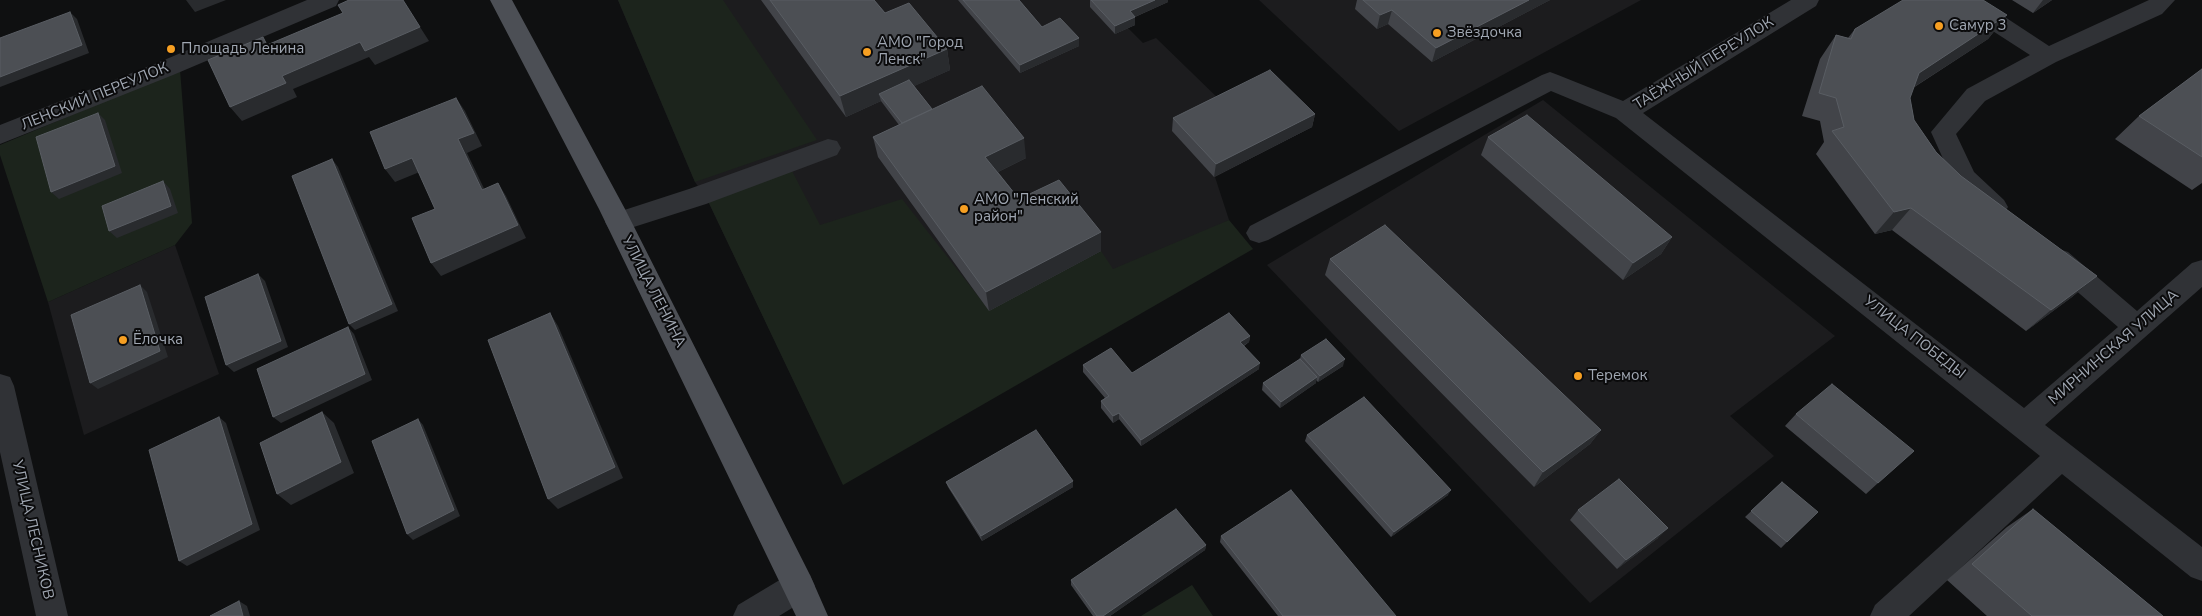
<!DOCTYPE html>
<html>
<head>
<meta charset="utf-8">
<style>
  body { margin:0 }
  canvas { display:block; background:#0f1011 }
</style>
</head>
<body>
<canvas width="2202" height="616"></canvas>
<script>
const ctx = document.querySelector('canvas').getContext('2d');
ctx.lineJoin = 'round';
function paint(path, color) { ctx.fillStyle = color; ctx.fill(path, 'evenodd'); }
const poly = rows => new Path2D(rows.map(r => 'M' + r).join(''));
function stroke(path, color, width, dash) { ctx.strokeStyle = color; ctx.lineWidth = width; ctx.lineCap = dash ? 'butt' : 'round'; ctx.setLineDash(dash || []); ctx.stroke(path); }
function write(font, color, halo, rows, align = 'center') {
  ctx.font = font + ' "Nunito Sans",sans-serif'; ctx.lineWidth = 4; ctx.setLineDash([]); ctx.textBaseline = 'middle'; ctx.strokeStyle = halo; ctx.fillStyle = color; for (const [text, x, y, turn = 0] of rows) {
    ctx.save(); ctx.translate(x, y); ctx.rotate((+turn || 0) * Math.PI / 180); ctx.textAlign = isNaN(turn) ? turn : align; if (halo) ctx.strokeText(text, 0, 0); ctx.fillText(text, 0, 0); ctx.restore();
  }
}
paint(poly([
  [618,0,1166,0,1130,19,1135,25,1128,28,1143,43,1156,38,1225,105,1268,84,1312,127,1215,177,1229,220,820,436,708,201,695,182],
  [1259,0,1641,0,1399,131],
  [1543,100,1835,336,1730,416,1774,456,1590,603,1267,265],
  [175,245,219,374,84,435,48,302]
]), '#1c1c1e');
paint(poly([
  [618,0,723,0,817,140,695,182],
  [180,70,192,223,175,245,48,302,0,155,0,145],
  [792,171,820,225,902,199,989,310,1101,251,1113,269,1229,220,1253,249,843,485,708,201],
  [1192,585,1213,616,1141,616]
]), '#1c241c');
paint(poly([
  [307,0,339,0,336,6,173,75,0,144,0,125,157,63,307,0],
  [1791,0,1819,0,1816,6,1643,113,2024,408,2118,327,2050,268,2046,260,2050,252,2059,249,2068,252,2137,311,2192,263,2202,260,2202,287,2045,425,2202,547,2202,581,2191,577,2062,474,1909,616,1870,616,1875,605,2040,456,1616,118,1551,91,1268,240,1259,243,1250,240,1246,233,1250,226,1542,75,1550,72,1558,75,1623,101,1791,0],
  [1951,0,1979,0,2049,46,2149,0,2175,0,2162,14,2056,62,1985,101,1956,134,1974,172,2004,200,2008,207,2004,214,1995,217,1986,214,1955,185,1931,132,1967,89,2030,55,1954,6,1951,0],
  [828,139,837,141,841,148,837,155,706,204,618,232,609,229,605,222,609,215,689,189,828,139],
  [0,374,10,377,14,386,68,616,36,616,0,452,0,374],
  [799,571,810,575,815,586,810,597,779,616,733,616,738,605,788,575,799,571]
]), '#303236');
paint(poly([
  [490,0,512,0,625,209,810,575,828,616,796,616,599,209,490,0]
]), '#4c4f55');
paint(poly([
  [761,0,874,0,885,13,947,49,950,70,914,86,932,109,1026,158,998,172,1019,199,1101,251,989,311,878,157,873,137,899,125,881,101,846,117],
  [958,0,1019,0,1042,27,1079,38,1079,46,1020,73],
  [1090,0,1168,0,1168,2,1135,17,1135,25,1115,34,1090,7],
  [1357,0,1550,0,1432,62,1388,24,1377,29,1355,9],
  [2012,0,2052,0,2033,13],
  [2007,15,1988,39,1913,88,1910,98,1914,120,1936,152,1961,176,2097,276,2072,297,2026,331,1892,230,1875,234,1816,154,1824,142,1820,121,1802,116,1820,59,1836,35,1848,38,1855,29],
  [2202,69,2202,183,2192,190,2115,139,2139,116],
  [1315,114,1312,127,1214,177,1172,131,1173,118],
  [1488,137,1672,237,1661,254,1623,280,1481,155],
  [1330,259,1601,430,1590,444,1534,487,1325,275],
  [1250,336,1249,342,1244,346,1259,369,1141,446,1119,419,1113,423,1101,408,1101,401,1105,398,1083,372,1083,365,1132,373],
  [1301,355,1343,366,1318,382,1316,380,1316,383,1280,408,1262,390,1263,383,1300,359],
  [1796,414,1878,483,1866,494,1785,426],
  [1307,435,1448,495,1391,537,1305,441],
  [946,482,1073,487,982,541,948,487],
  [1782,482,1787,542,1781,548,1745,517],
  [2033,509,2163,616,1987,616,1947,580,2007,527],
  [1578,510,1658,538,1617,569,1570,520],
  [1221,536,1396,616,1278,616,1220,542],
  [1206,545,1205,550,1110,616,1093,616,1071,585,1071,580]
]), '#424449');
paint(poly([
  [186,0,226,0,195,12],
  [1155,0,1168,0,1168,2,1130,19,1130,11],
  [1529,0,1550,0,1432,62,1436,48],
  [2043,0,2052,0,2033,13],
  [1392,10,1388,24,1377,29,1380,15],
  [70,12,77,19,89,53,0,87,0,77],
  [2007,15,1988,39,1900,96,1919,73],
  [1135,17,1135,25,1115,34,1115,26],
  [420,27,429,41,375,65,369,57,293,89,297,97,242,121,230,107,282,76,360,42],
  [1079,38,1079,46,1020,73,1020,65],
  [947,49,950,70,884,100,879,94,881,101,846,117,840,96],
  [456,98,465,111,482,146,467,153,491,203,482,190,458,139],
  [98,113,105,120,122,173,59,199,51,192],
  [1315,114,1312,127,1214,177,1216,164],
  [1024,138,1026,158,988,177,985,157],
  [412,158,422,171,395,182,385,169],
  [332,159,338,167,398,311,355,330,349,324],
  [163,181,170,189,178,213,117,238,109,231],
  [498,183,506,196,526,238,441,276,431,263],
  [1911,208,1892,230,1875,234,1894,212],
  [1101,232,1101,251,989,311,986,292],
  [1672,237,1661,254,1623,280,1633,263],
  [258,274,265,281,288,347,234,372,226,365],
  [2097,276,2072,297,2026,331,2051,310],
  [140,285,147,292,168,357,98,389,90,383],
  [550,313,558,326,623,478,558,509,548,499],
  [348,327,354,334,372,380,281,423,273,417],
  [1250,336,1249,342,1239,348,1240,342],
  [1345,359,1343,366,1318,382,1320,376],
  [1260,363,1259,369,1141,446,1141,440],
  [1317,377,1316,383,1280,408,1281,402],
  [322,412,334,423,354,473,291,505,277,494],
  [1119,413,1119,419,1113,423,1113,416],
  [219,417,226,423,260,530,187,566,179,561],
  [418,419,423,425,460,516,413,540,407,534],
  [1601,430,1590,444,1534,487,1543,472],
  [1073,481,1073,487,982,541,981,536],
  [1451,490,1448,495,1391,537,1394,532],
  [1668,528,1658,538,1617,569,1626,560],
  [1206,545,1205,550,1110,616,1103,616],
  [239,601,247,606,250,616,243,616]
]), '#292b2e');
const building = poly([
  [349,0,403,0,420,27,365,51,360,42,282,76,286,83,230,107,208,60,263,37,267,45,343,13,338,5,349,0],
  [770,0,874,0,885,13,909,3,947,49,840,96,770,0],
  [963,0,1019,0,1042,27,1060,18,1079,38,1020,65,963,0],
  [1091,0,1155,0,1130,11,1135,17,1115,26,1091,0],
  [1363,0,1529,0,1436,48,1392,10,1380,15,1363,0],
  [1903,0,1983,0,2007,15,1919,73,1910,98,1914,120,1936,152,1961,176,2097,276,2051,310,1911,208,1894,212,1832,131,1844,127,1836,98,1819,93,1836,35,1851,39,1855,29,1903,0],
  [70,12,82,45,0,77,0,38,70,12],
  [2202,69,2202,157,2139,116,2202,69],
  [1270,70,1315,114,1216,164,1173,118,1270,70],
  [909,80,932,109,902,123,879,94,909,80],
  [982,86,1024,138,985,157,1019,199,1059,180,1101,232,986,292,873,137,982,86],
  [456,98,474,133,458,139,482,190,498,183,518,225,431,263,412,218,435,209,412,158,385,169,370,132,456,98],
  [98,113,115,166,51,192,36,137,98,113],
  [1527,115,1672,237,1633,263,1488,137,1527,115],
  [332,159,392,304,349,324,292,176,332,159],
  [163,181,171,206,109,231,102,206,163,181],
  [1385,225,1601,430,1543,472,1330,259,1385,225],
  [258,274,281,341,226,365,205,297,258,274],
  [140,285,160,351,90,383,71,315,140,285],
  [550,313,615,467,548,499,488,340,550,313],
  [1229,313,1250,336,1240,342,1260,363,1141,440,1119,413,1113,416,1101,401,1109,396,1083,365,1111,348,1132,373,1229,313],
  [348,327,365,374,273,417,257,369,348,327],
  [1326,339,1345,359,1320,376,1301,355,1326,339],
  [1300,359,1317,377,1281,402,1263,383,1300,359],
  [1832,384,1914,451,1878,483,1796,414,1832,384],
  [1364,397,1451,490,1394,532,1307,435,1364,397],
  [322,412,341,462,277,494,260,443,322,412],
  [219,417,252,524,179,561,149,450,219,417],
  [418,419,454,510,407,534,372,441,418,419],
  [1036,430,1073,481,981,536,946,482,1036,430],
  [1619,479,1668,528,1626,560,1578,510,1619,479],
  [1782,482,1818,512,1787,542,1751,511,1782,482],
  [1291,490,1396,616,1283,616,1221,536,1291,490],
  [1176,509,1206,545,1103,616,1097,616,1071,580,1176,509],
  [2033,509,2163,616,2032,616,1972,564,2033,509],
  [239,601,243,616,210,616,239,601]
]);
paint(building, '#4c4f54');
stroke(building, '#595d63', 1);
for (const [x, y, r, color] of [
  [1939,26,5,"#f69f22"],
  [1437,33,5,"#f69f22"],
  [171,49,5,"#f69f22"],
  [867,52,5,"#f69f22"],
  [964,209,5,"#f69f22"],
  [123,340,5,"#f69f22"],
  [1578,376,5,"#f69f22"]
]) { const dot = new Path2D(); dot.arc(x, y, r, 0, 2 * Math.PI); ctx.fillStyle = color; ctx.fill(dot); stroke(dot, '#0b0b0c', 2); }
write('15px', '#a0a7b2', '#0b0b0c', [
  ["Самур 3",1949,26],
  ["Звёздочка",1447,33],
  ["АМО \"Город",877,43],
  ["Ленск\"",877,60],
  ["Площадь Ленина",181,49],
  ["АМО \"Ленский",974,200],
  ["район\"",974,217],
  ["Ёлочка",133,340],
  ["Теремок",1588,376]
], 'left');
write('15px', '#a0a7b2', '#0b0b0c', [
  ["ТАЁЖНЫЙ ПЕРЕУЛОК",1704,64,-32],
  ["ЛЕНСКИЙ ПЕРЕУЛОК",95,97,-22],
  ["УЛИЦА ЛЕНИНА",653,292,63],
  ["УЛИЦА ПОБЕДЫ",1914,338,38],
  ["МИРНИНСКАЯ УЛИЦА",2114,348,-41],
  ["УЛИЦА ЛЕСНИКОВ",32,530,77]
]);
</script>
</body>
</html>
